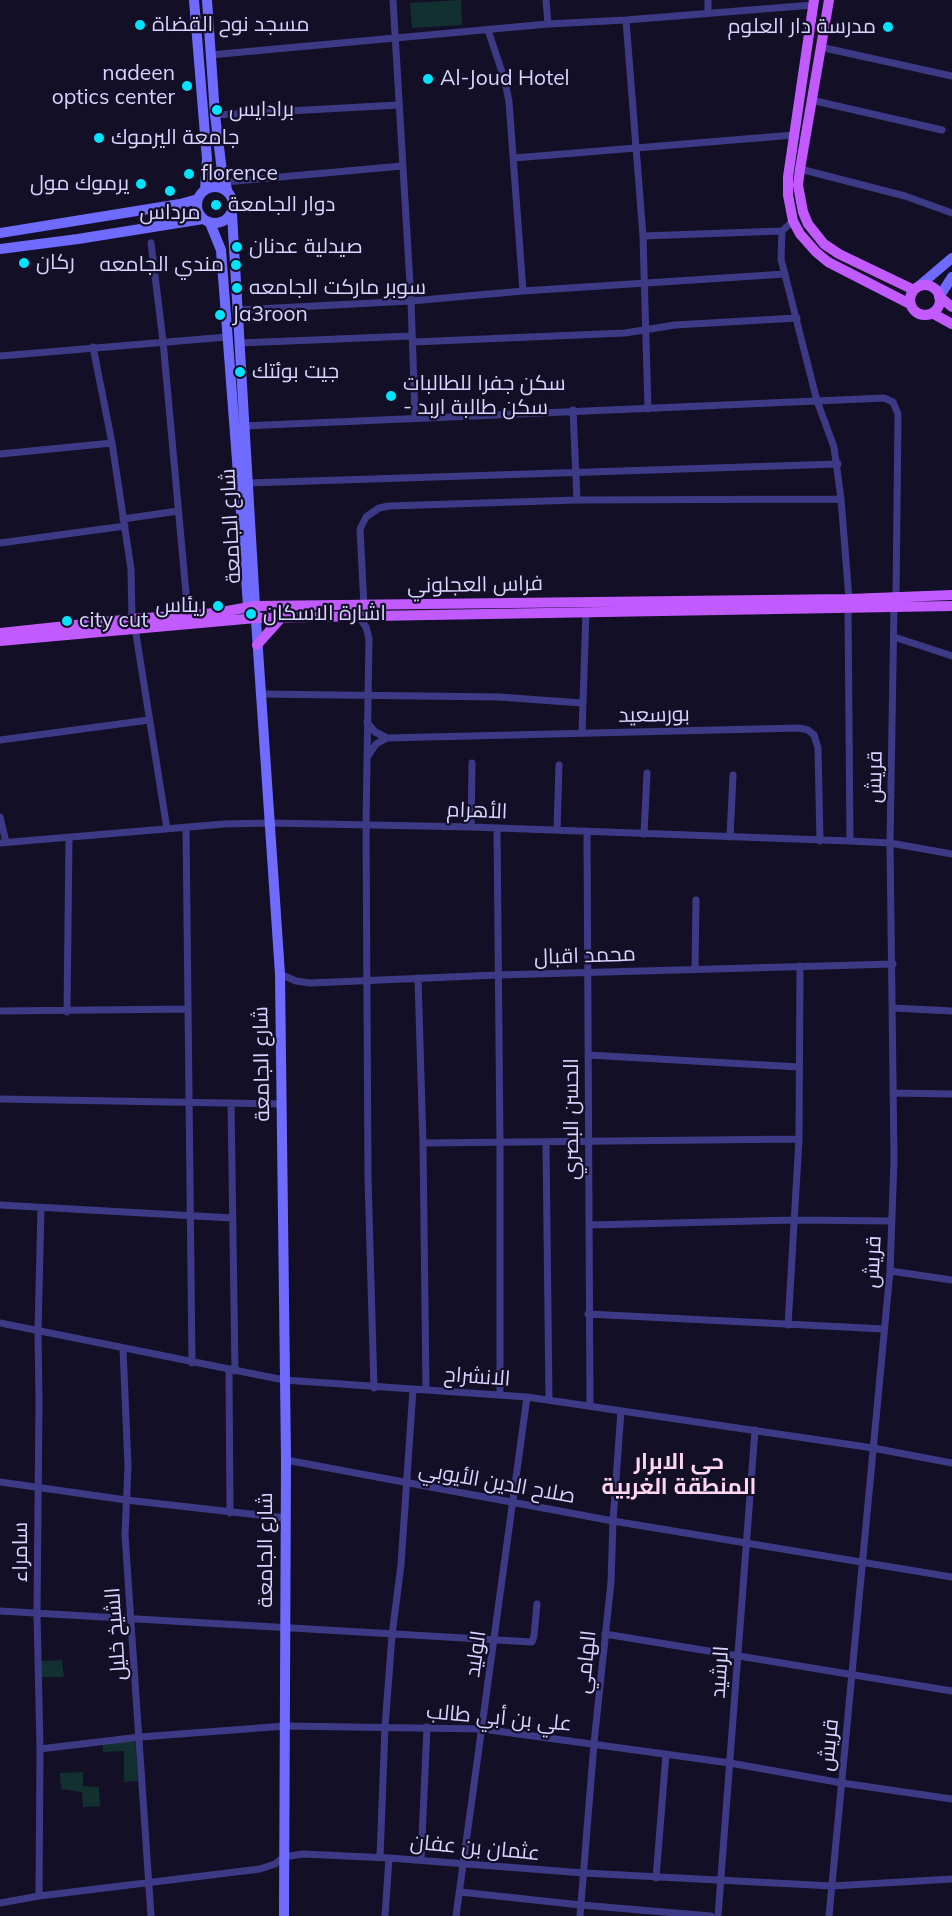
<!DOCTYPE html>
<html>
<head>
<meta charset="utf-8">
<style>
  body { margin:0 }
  canvas { display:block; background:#130f26 }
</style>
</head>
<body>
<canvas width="952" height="1916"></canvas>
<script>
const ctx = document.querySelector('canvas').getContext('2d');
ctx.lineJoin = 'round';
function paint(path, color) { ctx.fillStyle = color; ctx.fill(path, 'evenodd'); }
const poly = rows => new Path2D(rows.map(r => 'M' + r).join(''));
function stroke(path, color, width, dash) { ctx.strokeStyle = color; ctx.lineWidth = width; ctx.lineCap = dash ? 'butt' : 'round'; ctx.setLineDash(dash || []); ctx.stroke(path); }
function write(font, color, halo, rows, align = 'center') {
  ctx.font = font + ' Mulish,Cairo,sans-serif'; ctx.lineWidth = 4.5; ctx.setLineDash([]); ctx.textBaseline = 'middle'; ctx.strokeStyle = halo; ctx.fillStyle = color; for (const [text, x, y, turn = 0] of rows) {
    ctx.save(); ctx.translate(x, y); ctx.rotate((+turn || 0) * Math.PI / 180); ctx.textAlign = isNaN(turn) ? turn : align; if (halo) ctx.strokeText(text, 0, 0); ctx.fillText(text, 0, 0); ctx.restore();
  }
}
paint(poly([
  [461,0,462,25,412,28,410,3],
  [62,1660,64,1677,41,1677,41,1661],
  [135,1739,138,1781,124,1782,124,1751,103,1752,103,1744],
  [83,1772,83,1786,99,1787,100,1806,83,1807,82,1792,61,1789,60,1773]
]), '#12302f');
stroke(poly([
  [393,0,411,301,415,417],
  [546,0,548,24],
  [708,0,708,12],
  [626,20,643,236,648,409],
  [488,30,505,81,509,102,523,291],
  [820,47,952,76],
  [210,55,548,24,626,20,813,5],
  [811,100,942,130],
  [215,115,398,105],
  [514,158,794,135],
  [800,169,905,196,952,213],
  [225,182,402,166],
  [793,221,782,231,781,259,817,401,834,447,841,499,849,599],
  [643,236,782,231],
  [151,243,163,341,188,615],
  [238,310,411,301,523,291,785,274],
  [413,342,625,333,675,325,797,318],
  [239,343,412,336],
  [93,347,112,443,131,569,132,619],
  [0,356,227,337],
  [573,410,577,500],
  [244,426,884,398,893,402,898,414,896,598],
  [0,454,112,443],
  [248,483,838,464],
  [123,519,178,511],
  [0,543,125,526],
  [364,606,360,529,366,517,379,508,389,506,577,500,841,499],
  [848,608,850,841],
  [359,617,366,627,369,639,366,824,368,1178,374,1388],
  [135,628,167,829],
  [894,637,952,656],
  [261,694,499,697,582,703],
  [367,722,375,732,387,738,799,728,808,730,814,735,818,748,820,841],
  [582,733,586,611],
  [0,740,149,720],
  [368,756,376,744,387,738],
  [0,817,6,842],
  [186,827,192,1363],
  [471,827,472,763],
  [497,828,500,1144,500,1395],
  [557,830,559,765],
  [587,831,590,1406],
  [644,834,647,773],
  [730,837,733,775],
  [0,843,224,824,271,823,471,827,850,841,890,843,952,854],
  [695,969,696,900],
  [280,974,296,981,310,983,498,975,893,964],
  [418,978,423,1143,426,1389],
  [893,1008,952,1011],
  [0,1011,188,1009],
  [67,1012,69,838],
  [588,1055,799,1067],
  [894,1093,952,1094],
  [0,1099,282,1104],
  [231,1103,235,1371],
  [423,1143,799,1139],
  [546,1143,549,1400],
  [0,1205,232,1218],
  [589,1225,795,1220,891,1221],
  [890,1271,952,1280],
  [588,1314,884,1329],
  [0,1323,284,1380,527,1397,873,1448,952,1463],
  [788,1325,799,1139,800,966],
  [123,1349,128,1466,125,1535,151,1916],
  [229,1370,230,1513],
  [286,1460,613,1521,952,1577],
  [0,1482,126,1500,286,1518],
  [0,1611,532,1642,534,1636,537,1604],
  [605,1634,952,1691],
  [40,1749,140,1737,286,1726,482,1729,730,1763,842,1783,952,1799],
  [380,1857,385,1727,392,1635,401,1565,413,1389],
  [421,1860,427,1727],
  [656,1878,666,1754],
  [460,1892,581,1905,711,1916],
  [39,1896,40,1749,37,1613,39,1402,38,1331,41,1208],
  [0,1903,39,1896,260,1869,275,1864,284,1857,303,1854,389,1858,584,1873,832,1886,952,1879],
  [385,1916,389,1858],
  [456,1916,527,1397],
  [580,1916,594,1743,611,1582,613,1521,621,1411],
  [718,1916,755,1430],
  [829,1916,890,1271,894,1160,890,843,894,607]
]), '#3d3a85', 7);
stroke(poly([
  [194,0,207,159,205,190],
  [207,0,215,115,222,171,228,193],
  '197 205a18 18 0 1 1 36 0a18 18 0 1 1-36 0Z',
  [232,214,255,606,280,974,286,1460,284,1916],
  [210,223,221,250,249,618],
  [0,233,180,204,198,199],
  [0,249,78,239,203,219],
  [919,286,952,258],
  [939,297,952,277]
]), '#6f6bff', 10);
stroke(poly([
  [814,0,788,177,788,195,793,221,800,234,816,252,828,262,910,304],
  [829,0,800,169,798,185,803,212,808,224,824,244,839,254,914,290],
  '910 300a15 15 0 1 1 30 0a15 15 0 1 1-30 0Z',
  [940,297,952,307],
  [932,313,952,324],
  [0,633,132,619,216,613,255,606,849,599,952,595],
  [0,641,256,618,952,606],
  [257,645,282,617]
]), '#c25bff', 10);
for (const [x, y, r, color] of [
  [140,25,6,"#00e5ff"],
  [888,27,6,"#00e5ff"],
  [428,79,6,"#00e5ff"],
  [187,86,6,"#00e5ff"],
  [217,110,6,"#00e5ff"],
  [99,138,6,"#00e5ff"],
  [189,174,6,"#00e5ff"],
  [141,184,6,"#00e5ff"],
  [170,191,6,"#00e5ff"],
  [216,205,6,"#00e5ff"],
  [237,247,6,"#00e5ff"],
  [24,263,6,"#00e5ff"],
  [236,265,6,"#00e5ff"],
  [237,288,6,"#00e5ff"],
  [220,315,6,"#00e5ff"],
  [240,372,6,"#00e5ff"],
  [391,396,6,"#00e5ff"],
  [218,606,6,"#00e5ff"],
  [251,614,6,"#00e5ff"],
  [67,621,6,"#00e5ff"]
]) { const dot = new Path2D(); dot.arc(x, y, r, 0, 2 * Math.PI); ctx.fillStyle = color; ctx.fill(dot); stroke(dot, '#130f26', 2); }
write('21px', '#d9d4ff', '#130f26', [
  ["مسجد نوح القضاة",152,25],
  ["مدرسة دار العلوم",876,27,"right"],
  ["nadeen",175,74,"right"],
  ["optics center",175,98,"right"],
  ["Al-Joud Hotel",440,79],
  ["برادايس",229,110],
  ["جامعة اليرموك",111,138],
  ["florence",201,174],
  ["يرموك مول",129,184,"right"],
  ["دوار الجامعة",228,205],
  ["مرداس",170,213,"center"],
  ["صيدلية عدنان",249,247],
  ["ركان",36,263],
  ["مندي الجامعه",224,265,"right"],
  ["سوبر ماركت الجامعه",249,288],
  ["Ja3roon",232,315],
  ["جيت بوئتك",252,372],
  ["سكن جفرا للطالبات",403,384],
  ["- سكن طالبة اربد",403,408],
  ["ريئاس",206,606,"right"],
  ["اشارة الاسكان",263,614],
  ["city cut",79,621]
], 'left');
write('21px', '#d9d4ff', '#130f26', [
  ["شارع الجامعة",231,526,-93],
  ["فراس العجلوني",475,585,-1],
  ["بورسعيد",654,715,-1],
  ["قريش",875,777,-89],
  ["الأهرام",477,811,2],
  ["محمد اقبال",585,956,-2],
  ["شارع الجامعة",262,1064,-91],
  ["الحسن البصري",572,1119,-90],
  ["قريش",873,1262,-87],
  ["الانشراح",477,1377,4],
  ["صلاح الدين الأيوبي",497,1483,10],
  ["شارع الجامعة",266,1550,-90],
  ["سامراء",21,1552,-90],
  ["الشيخ خليل",116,1634,-94],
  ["الوليد",476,1654,-82],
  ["الهامي",586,1662,-84],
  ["الرشيد",720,1672,-86],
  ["علي بن أبي طالب",499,1718,5],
  ["قريش",829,1745,-84],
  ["عثمان بن عفان",475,1848,5]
]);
write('bold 22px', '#ffd6f0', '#130f26', [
  ["حي الابرار",679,1462],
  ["المنطقة الغربية",679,1487]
]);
</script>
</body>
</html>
